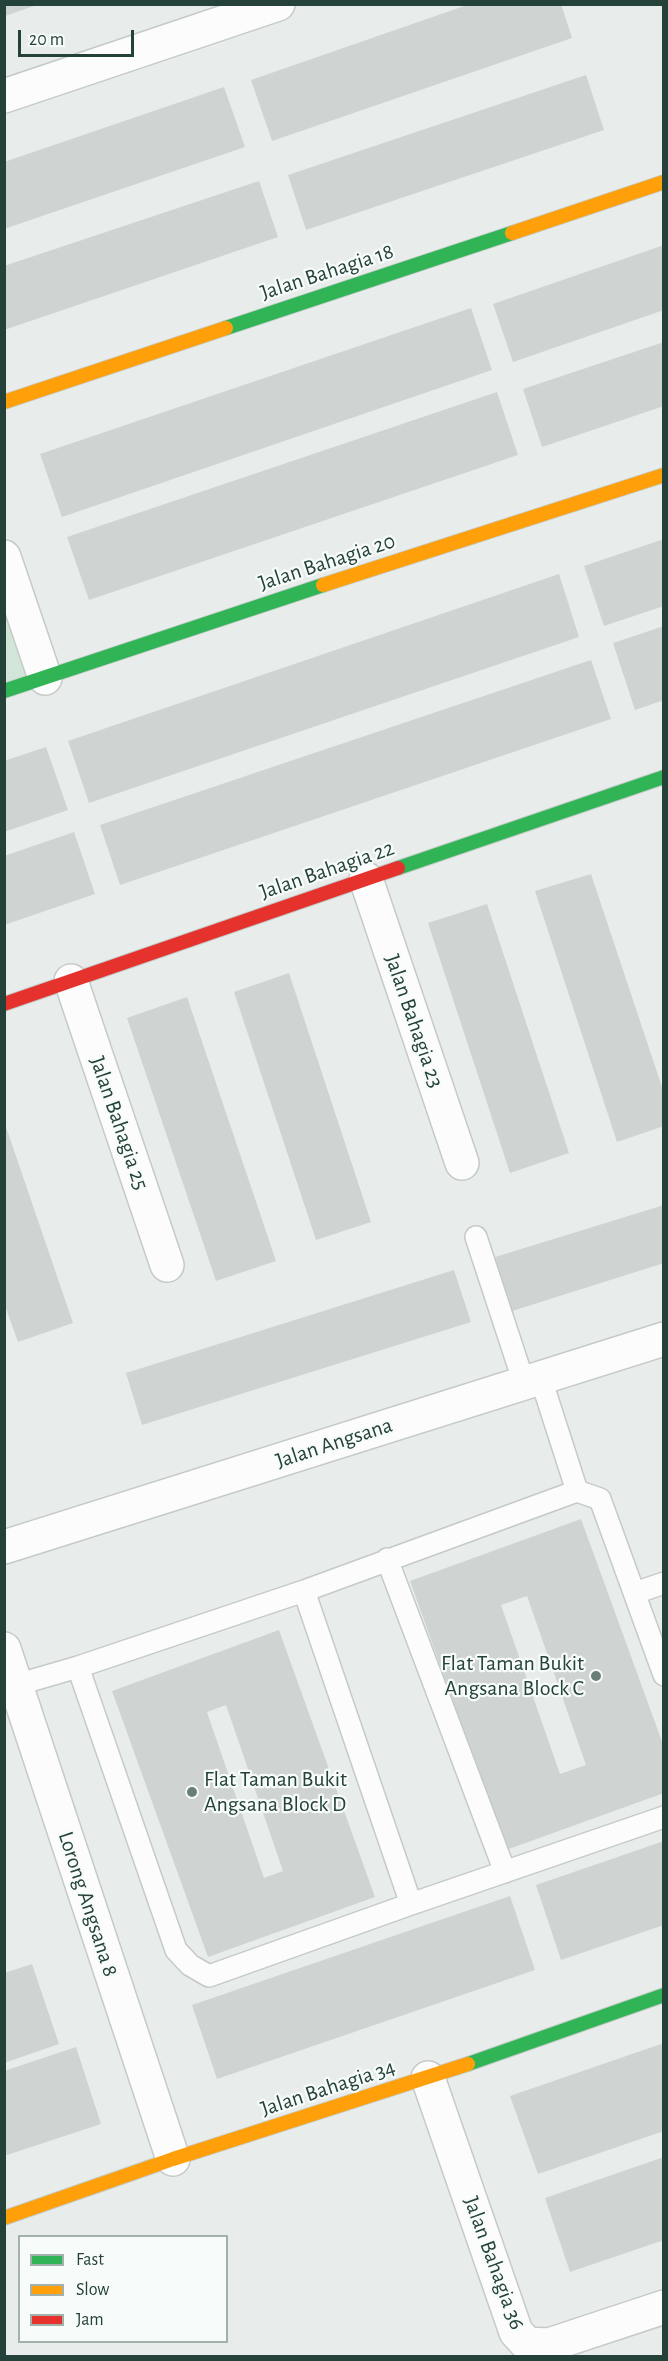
<!DOCTYPE html>
<html>
<head>
<meta charset="utf-8">
<style>
  body { margin:0 }
  #map { position:relative; width:668px; height:2361px; overflow:hidden; background:#e8edeb; font-family:"Alegreya Sans",sans-serif }
  canvas { display:block }
  .frame { position:absolute; inset:0; border:6px solid #24423a; pointer-events:none }
  .legend { position:absolute; left:18px; top:2235px; width:210px; height:108px; box-sizing:border-box; background:#f7fbf9; border:2px solid #a3b1ad; margin:0; padding:8px 10px; list-style:none; font-size:18px; color:#24423a }
  .legend li { display:flex; align-items:center; gap:12px; height:30px }
  .legend b { width:30px; border:2px solid #a3b1ad }
  .scale { position:absolute; left:18px; top:30px; width:116px; height:27px; box-sizing:border-box; border:3px solid #24423a; border-top:0; padding-left:8px; font-size:18px; line-height:21px; white-space:nowrap; color:#24423a; -webkit-text-stroke:4px #f7fbf9; paint-order:stroke }
</style>
</head>
<body>
<div id="map">
<canvas width="668" height="2361"></canvas>
<div class="frame"></div>
<ul class="legend">
<li><b style="height:8px;background:#30b455"></b>Fast</li>
<li><b style="height:8px;background:#ff9f0a"></b>Slow</li>
<li><b style="height:8px;background:#e5322d"></b>Jam</li>
</ul>
<div class="scale">20 m</div>
</div>
<script>
const ctx = document.querySelector('canvas').getContext('2d');
ctx.lineJoin = 'round';
function paint(path, color) { ctx.fillStyle = color; ctx.fill(path, 'evenodd'); }
const poly = rows => new Path2D(rows.map(r => 'M' + r).join(''));
function stroke(path, color, width, dash) { ctx.strokeStyle = color; ctx.lineWidth = width; ctx.lineCap = dash ? 'butt' : 'round'; ctx.setLineDash(dash || []); ctx.stroke(path); }
function write(font, color, halo, rows, align = 'center') {
  ctx.font = font + ' "Alegreya Sans",sans-serif'; ctx.lineWidth = 4.5; ctx.setLineDash([]); ctx.textBaseline = 'middle'; ctx.strokeStyle = halo; ctx.fillStyle = color; for (const [text, x, y, turn = 0] of rows) {
    ctx.save(); ctx.translate(x, y); ctx.rotate((+turn || 0) * Math.PI / 180); ctx.textAlign = isNaN(turn) ? turn : align; if (halo) ctx.strokeText(text, 0, 0); ctx.fillText(text, 0, 0); ctx.restore();
  }
}
paint(poly([
  [4,607,29,679,4,687]
]), '#d1e6d8');
paint(poly([
  [5,4,37,4,37,5,5,16],
  [470,4,561,4,572,38,272,141,251,80],
  [586,75,604,130,306,230,288,175],
  [224,87,245,147,4,229,4,162],
  [259,181,278,237,4,330,4,266],
  [664,245,664,310,513,362,493,304],
  [471,308,492,370,62,517,40,454],
  [664,342,664,406,542,447,523,389],
  [497,392,518,455,89,600,67,537],
  [664,539,664,606,604,626,584,566],
  [559,574,579,637,89,803,68,741],
  [664,626,664,700,635,710,613,643],
  [591,660,611,719,120,885,100,825],
  [46,747,68,810,4,832,4,761],
  [74,832,95,894,4,925,4,856],
  [591,874,664,1093,664,1126,617,1142,535,891],
  [487,904,569,1153,510,1173,428,923],
  [289,973,371,1222,316,1240,234,992],
  [187,997,276,1261,216,1281,127,1018],
  [4,1121,73,1323,18,1342,4,1303],
  [664,1205,664,1263,509,1312,492,1258],
  [454,1270,471,1322,142,1425,126,1373],
  [581,1519,664,1747,664,1793,506,1850,410,1581],
  [527,1596,586,1765,560,1774,501,1605],
  [279,1630,375,1897,208,1957,112,1691],
  [226,1705,283,1871,264,1878,207,1712],
  [664,1841,664,1925,561,1960,536,1885],
  [510,1896,535,1970,217,2079,192,2005],
  [32,1964,59,2044,4,2063,4,1973],
  [664,2043,664,2131,538,2174,510,2096],
  [76,2047,101,2124,4,2156,4,2071],
  [664,2157,664,2240,570,2272,545,2198]
]), '#cfd4d2');
const lane = poly([
  [476,1237,524,1383],
  [540,1376,577,1491],
  [387,1559,505,1872],
  [304,1591,411,1904],
  [635,1593,664,1583],
  [78,1667,176,1950,190,1965,209,1976,411,1904,664,1817],
  [16,1685,78,1667,304,1591,577,1491,600,1499,664,1675]
]);
const street = poly([
  [4,96,278,4],
  [4,557,45,678],
  [366,879,462,1163],
  [71,981,167,1265],
  [4,1547,664,1339],
  [4,1649,173,2159],
  [428,2078,516,2332,527,2344,549,2345,664,2307]
]);
const fast = poly([
  [226,328,512,233],
  [4,691,323,585],
  [398,868,664,777],
  [468,2064,664,1995]
]);
const slow = poly([
  [512,233,664,182],
  [4,402,226,328],
  [323,585,664,475],
  [4,2218,173,2159,468,2064]
]);
const jam = poly([
  [4,1004,398,868]
]);
stroke(lane, '#c5cac8', 24);
stroke(street, '#c5cac8', 36);
stroke(fast, '#c3cbc8', 16);
stroke(slow, '#c3cbc8', 16);
stroke(jam, '#c3cbc8', 16);
stroke(lane, '#fcfcfc', 21);
stroke(street, '#fcfcfc', 33);
stroke(fast, '#30b455', 14);
stroke(slow, '#ff9f0a', 14);
stroke(jam, '#e5322d', 14);
for (const [x, y, r, color] of [
  [596,1676,6,"#697e78"],
  [192,1792,6,"#697e78"]
]) { const dot = new Path2D(); dot.arc(x, y, r, 0, 2 * Math.PI); ctx.fillStyle = color; ctx.fill(dot); stroke(dot, '#f7fbf9', 2); }
write('22px', '#24423a', '#f7fbf9', [
  ["Jalan Bahagia 18",327,272,-18],
  ["Jalan Bahagia 20",327,562,-18],
  ["Jalan Bahagia 22",327,870,-19],
  ["Jalan Bahagia 23",414,1021,71],
  ["Jalan Bahagia 25",119,1123,71],
  ["Jalan Angsana",334,1443,-18],
  ["Lorong Angsana 8",88,1904,72],
  ["Jalan Bahagia 34",328,2088,-18],
  ["Jalan Bahagia 36",494,2263,70]
]);
write('22px', '#24423a', '#f7fbf9', [
  ["Flat Taman Bukit",584,1663],
  ["Angsana Block C",584,1688],
  ["Flat Taman Bukit",204,1779,"left"],
  ["Angsana Block D",204,1804,"left"]
], 'right');
</script>
</body>
</html>
